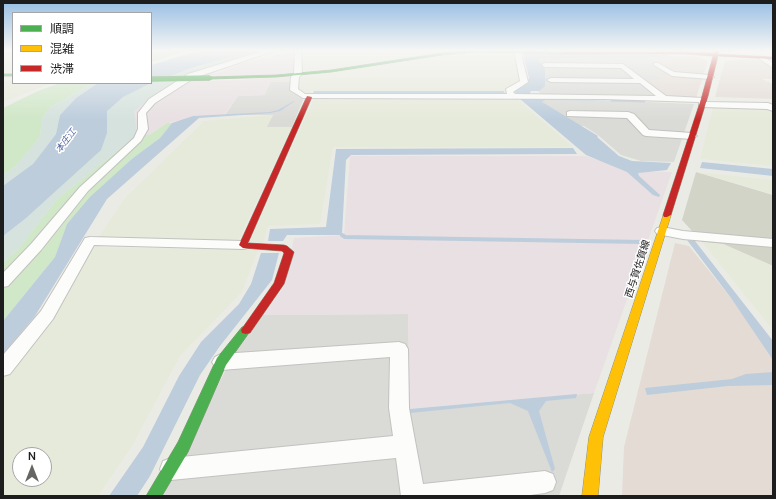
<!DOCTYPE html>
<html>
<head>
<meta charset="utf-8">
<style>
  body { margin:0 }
  #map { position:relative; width:776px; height:499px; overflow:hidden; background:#ebebe6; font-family:Manrope,"Noto Sans JP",sans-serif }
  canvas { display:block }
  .frame { position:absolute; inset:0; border:4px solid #1d1d1d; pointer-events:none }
  .legend { position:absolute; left:12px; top:12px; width:140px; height:72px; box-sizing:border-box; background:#fff; border:1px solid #a5a5a5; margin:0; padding:5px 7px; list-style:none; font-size:12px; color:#1d1d1d }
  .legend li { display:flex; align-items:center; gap:8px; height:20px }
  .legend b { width:20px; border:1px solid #a5a5a5 }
  .north { position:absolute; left:12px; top:447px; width:40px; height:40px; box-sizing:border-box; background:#fff; border:1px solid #a5a5a5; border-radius:50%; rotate:0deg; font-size:11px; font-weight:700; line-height:16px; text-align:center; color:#1d1d1d }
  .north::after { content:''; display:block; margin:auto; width:14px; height:18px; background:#656563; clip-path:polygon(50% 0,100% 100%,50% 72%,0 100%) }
</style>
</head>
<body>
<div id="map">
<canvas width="776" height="499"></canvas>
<div class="frame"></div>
<ul class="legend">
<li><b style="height:5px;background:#4caf50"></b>順調</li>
<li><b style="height:5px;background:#ffc107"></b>混雑</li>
<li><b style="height:5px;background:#c62828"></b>渋滞</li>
</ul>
<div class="north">N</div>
</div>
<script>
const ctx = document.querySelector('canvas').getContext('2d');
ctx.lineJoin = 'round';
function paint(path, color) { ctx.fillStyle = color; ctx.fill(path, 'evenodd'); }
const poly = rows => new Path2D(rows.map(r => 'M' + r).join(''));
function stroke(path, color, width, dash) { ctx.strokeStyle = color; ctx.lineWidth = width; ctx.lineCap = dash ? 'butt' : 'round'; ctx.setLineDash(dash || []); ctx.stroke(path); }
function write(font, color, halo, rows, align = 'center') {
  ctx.font = font + ' Manrope,"Noto Sans JP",sans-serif'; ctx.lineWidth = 3; ctx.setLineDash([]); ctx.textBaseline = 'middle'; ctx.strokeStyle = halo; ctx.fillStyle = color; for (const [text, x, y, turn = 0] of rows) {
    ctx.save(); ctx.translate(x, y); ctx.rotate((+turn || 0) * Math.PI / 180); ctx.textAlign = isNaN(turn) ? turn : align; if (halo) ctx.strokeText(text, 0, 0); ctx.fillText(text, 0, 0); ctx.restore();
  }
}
paint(poly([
  [534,56,648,56,674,75,656,75,661,79,665,97,543,96,537,90],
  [299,81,297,89,305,95,292,127,266,127,273,115,225,115,238,96,265,95,270,82],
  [545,100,623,101,694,104,674,162,641,161,621,155,598,135,584,126,579,126,541,102],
  [408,314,410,409,594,393,559,496,163,496,234,353,263,315]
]), '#dadad7');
paint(poly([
  [648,56,694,56,708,61,696,98,665,97,642,80,661,79,655,74,673,75],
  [744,59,762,60,773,67,773,79,762,79,773,84,773,99,715,97,725,61],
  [675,243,689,246,773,350,773,496,622,496,624,447]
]), '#e4dbd5');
paint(poly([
  [300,50,302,72,196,81,243,80,301,76,299,81,270,82,265,95,238,96,224,115,193,118,167,123,149,135,137,135,134,111,161,90,198,72,218,73,242,63],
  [350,156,585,156,635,171,672,172,594,393,410,409,408,314,263,315,283,288,294,238,344,235]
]), '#e8e0e2');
paint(poly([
  [696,172,773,195,773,266,723,244,702,242,682,220]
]), '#d2d4c8');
paint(poly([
  [3,50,13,50,13,74,3,74],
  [300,50,458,50,332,69,302,72],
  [514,52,521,82,506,91,311,91,310,95,305,95,297,89,301,76,442,56],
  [3,81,13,81,13,83,52,83,3,102],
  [314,98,516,98,573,147,333,147,320,224,268,226,263,243,250,241],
  [713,107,769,107,773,109,773,166,700,159],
  [273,115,267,127,292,127,238,241,99,237,125,198,204,121],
  [696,172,773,180,773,195,739,184],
  [702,242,723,244,773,266,773,330],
  [92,247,258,250,242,292,180,356,132,446,98,496,3,496,3,379,52,319],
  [20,455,44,455,44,479,20,479]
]), '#e6eada');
paint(poly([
  [151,50,190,50,151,62],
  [60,83,93,83,51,107,42,118,40,137,15,167,3,175,3,108,38,91],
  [167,123,172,123,160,138,133,158,67,224,55,257,3,321,3,263,19,248,57,199,137,135,149,135]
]), '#d0e7c8');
paint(poly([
  [246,50,267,50,230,60,198,72,161,90,134,111,137,135,57,199,19,248,3,263,3,225,107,97,151,83,151,75],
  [93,83,98,83,76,98,60,115,56,134,33,164,3,198,3,175,15,167,40,137,42,118,51,107]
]), '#d5e2dd');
paint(poly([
  [201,50,255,50,191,68,151,83,151,65],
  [523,53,668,55,670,57,538,58,545,70,545,86,539,91,531,91,529,95,516,95,515,91,526,84,529,78],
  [98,83,151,83,123,97,107,111,107,133,101,150,26,218,3,236,3,186,33,164,56,134,60,115,76,98],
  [314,91,504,91,505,95,312,95],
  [535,98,617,101,545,100,542,102,598,136,597,137,619,156,632,161,671,163,667,170,638,173,639,176,660,195,659,197,653,195,627,172,586,155,520,99],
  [294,101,295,101,280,111,271,113,199,118,107,199,35,316,3,354,3,321,55,257,67,224,90,197,133,158,160,138,172,123,193,116,270,112,278,110],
  [573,148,577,154,351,155,346,160,342,235,287,235,283,241,268,241,270,229,326,227,336,149],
  [702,162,773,169,773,176,700,168],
  [687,240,695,241,773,341,773,360,731,298],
  [261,253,279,253,272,280,220,346,200,375,150,476,137,496,109,496,143,447,179,376,201,342,239,304,251,284],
  [773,372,773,385,728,386,647,395,645,388,732,379,746,374],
  [577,394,576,398,546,401,539,411,555,469,552,472,528,411,510,403,410,413,410,409]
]), '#bdcddc');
stroke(poly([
  [612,100,624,100]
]), '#bdcddc', 2.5);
stroke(poly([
  [612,100,644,101]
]), '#bdcddc', 3);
stroke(poly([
  [342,235,345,237,642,242]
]), '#bdcddc', 4);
const street = poly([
  [266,50,277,50,194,78,155,103,146,113,148,129,141,141,88,191,41,250,8,286,3,287,3,273,31,244,80,187,134,138,138,129,138,113,149,99,188,74,266,50],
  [295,50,301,50,302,74,299,77,298,89,305,94,507,94,506,89,520,81,514,50,520,50,528,82,513,92,515,94,656,96,640,83,551,82,547,80,551,78,634,79,621,68,545,67,542,65,545,63,623,64,666,96,703,98,706,98,706,102,768,103,773,105,773,111,767,109,702,107,699,106,699,102,605,99,303,98,290,90,291,77,294,73,295,50],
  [768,50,773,50,773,54,771,53,768,50],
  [760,57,764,57,773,63,773,68,760,59,760,57],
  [654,63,658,63,674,72,710,75,714,77,710,79,672,76,654,65,654,63],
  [570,111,628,112,634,114,649,130,692,133,697,136,692,139,646,136,643,135,627,118,567,116,567,112,570,111],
  [662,227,683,231,773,239,773,247,683,239,657,234,655,231,657,228,662,227],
  [90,237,243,241,248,242,250,245,248,248,243,249,94,245,53,319,10,374,3,376,3,355,41,311,85,238,90,237],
  [399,342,405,344,408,349,409,408,423,484,545,471,553,474,556,482,553,490,545,493,523,496,401,496,396,458,171,480,163,477,160,469,163,461,171,458,393,436,389,408,390,357,221,370,215,367,212,362,215,357,221,354,399,342]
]);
const fast = poly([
  [471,50,564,52,566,53,564,54,479,52,442,55,331,72,276,77,210,79,208,78,210,77,276,75,331,70,442,53,471,50],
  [3,74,13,74,13,76,3,76,3,74],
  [246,326,250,327,251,330,226,365,188,452,162,496,146,496,178,442,217,358,242,327,246,326]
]);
const slow = poly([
  [664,213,667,213,671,215,603,437,598,496,582,496,589,437,664,213]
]);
const jam = poly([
  [715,50,719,50,718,54,773,57,773,59,718,56,708,96,671,215,667,217,664,217,663,215,702,96,713,56,684,54,564,54,562,53,564,52,684,52,714,53,715,50],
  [307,96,312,97,248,243,284,245,287,246,294,252,284,284,250,333,246,334,242,333,241,330,274,283,284,253,282,251,243,248,239,245,307,96]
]);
stroke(street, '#c2c2c0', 2);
stroke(fast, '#8d9480', 1);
stroke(slow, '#8d9480', 1);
stroke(jam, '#8d9480', 1);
paint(street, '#fcfcfb');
paint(fast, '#4caf50');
paint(slow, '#ffc107');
paint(jam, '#c62828');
const fastBridge = poly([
  [151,79,210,78]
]);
stroke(fastBridge, '#8d9480', 5.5, []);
stroke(fastBridge, '#4caf50', 4.5);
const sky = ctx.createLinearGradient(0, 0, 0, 120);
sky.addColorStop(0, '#97bee3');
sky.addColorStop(0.42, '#f6f6f4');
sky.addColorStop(1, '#f6f6f400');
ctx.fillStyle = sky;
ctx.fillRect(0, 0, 776, 120);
write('italic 9px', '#5366a3', '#fff', [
  ["本庄江",66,141,-53]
]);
write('10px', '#1d1d1d', '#fff', [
  ["西与賀佐賀線",638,269,-72]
]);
</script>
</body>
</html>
